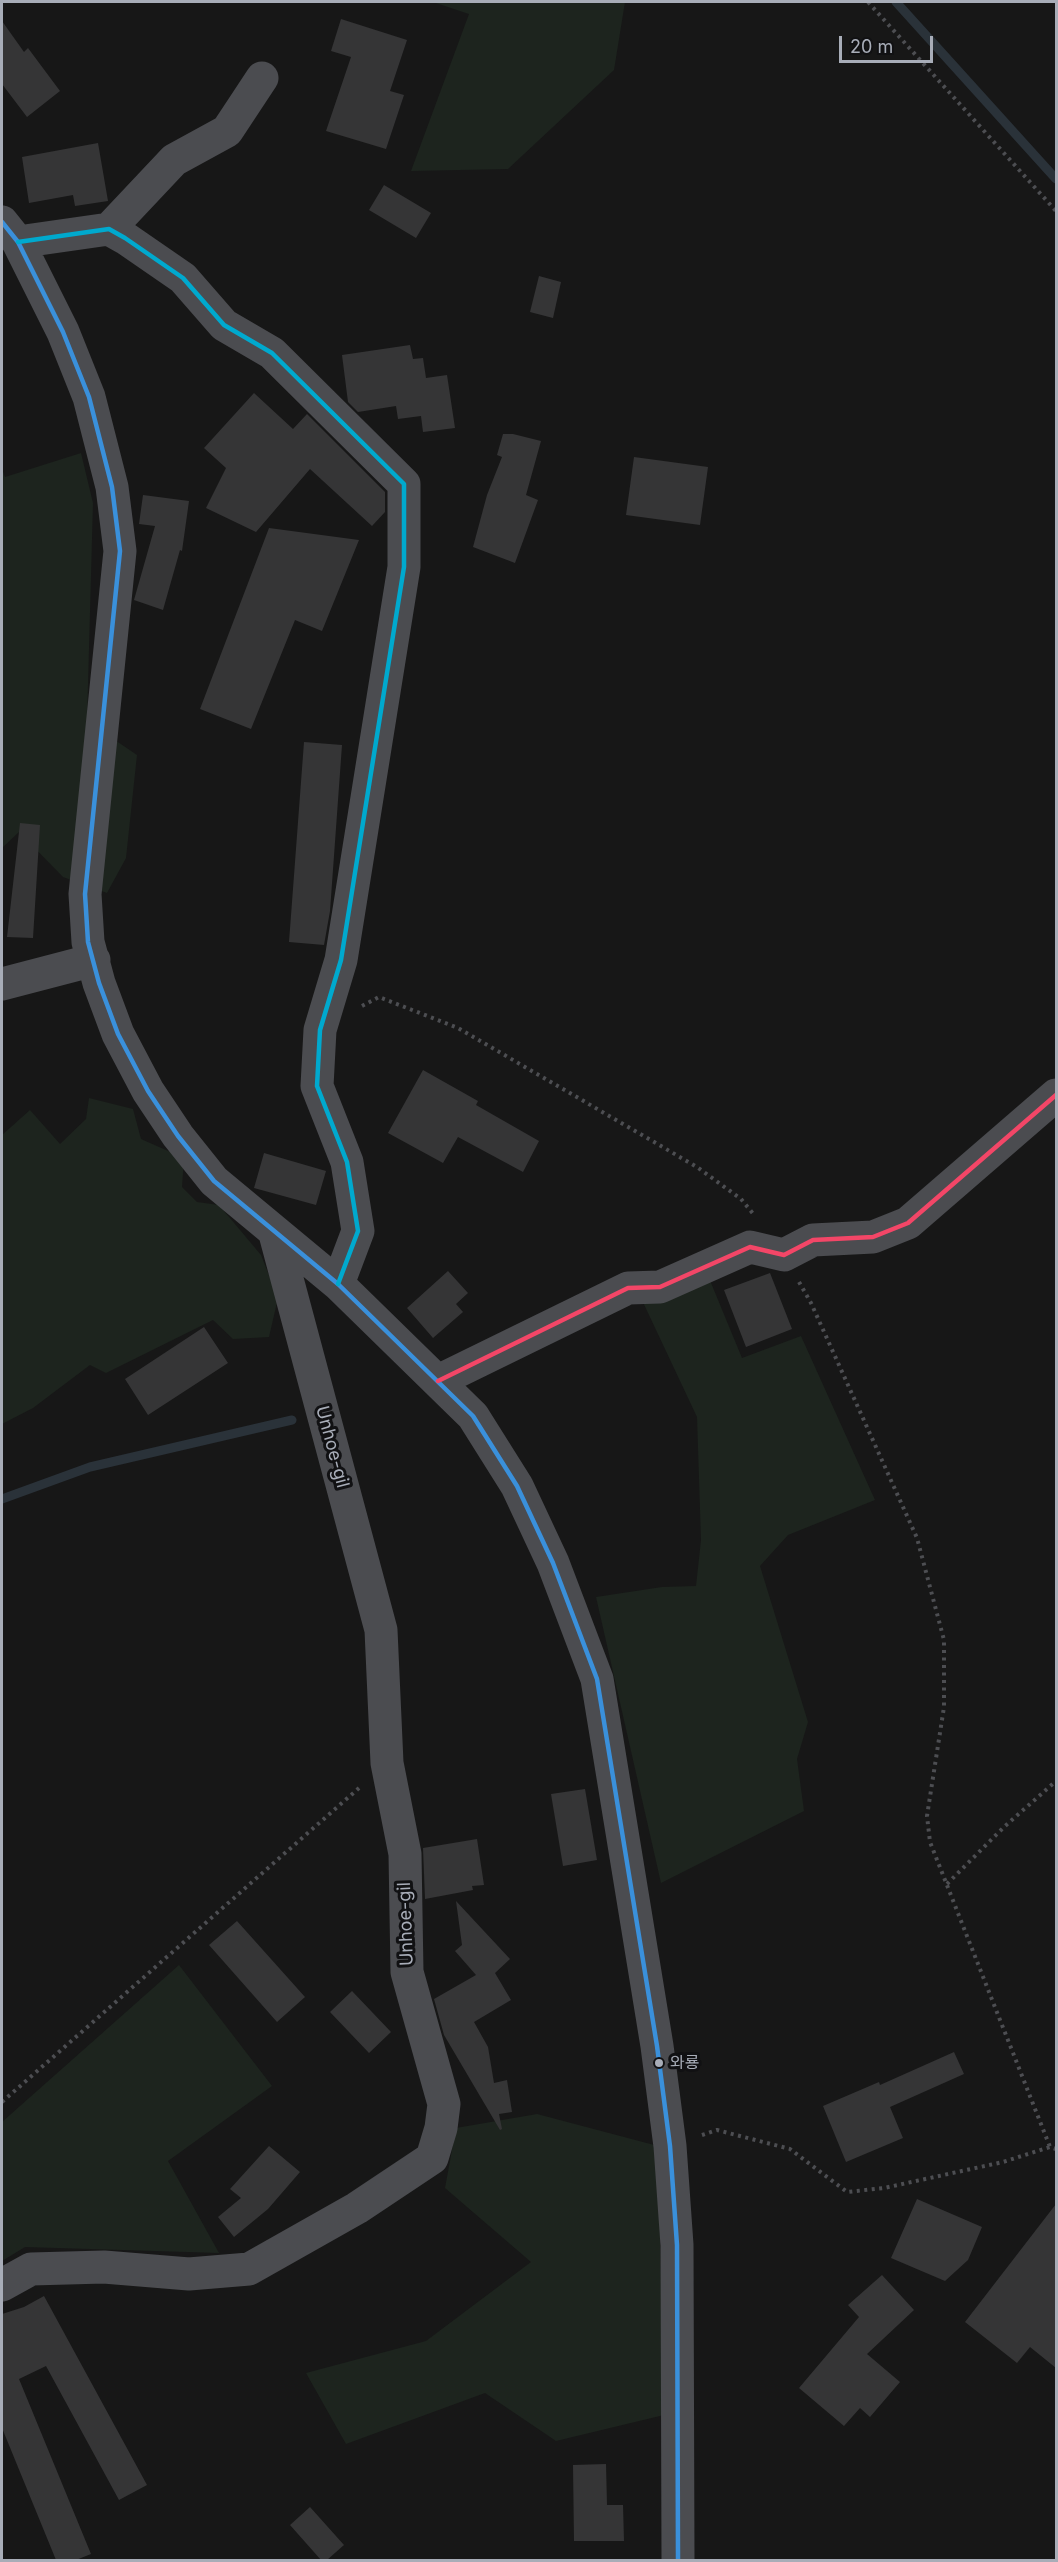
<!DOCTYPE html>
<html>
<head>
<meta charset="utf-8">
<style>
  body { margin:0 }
  #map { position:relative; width:1058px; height:2562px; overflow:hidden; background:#171717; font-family:Inter,sans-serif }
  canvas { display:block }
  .frame { position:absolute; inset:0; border:3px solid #a8adb8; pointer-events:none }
  .scale { position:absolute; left:839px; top:36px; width:94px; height:27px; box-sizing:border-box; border:3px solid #a8adb8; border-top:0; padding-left:8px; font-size:18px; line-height:21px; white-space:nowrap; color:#a8adb8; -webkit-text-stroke:4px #111113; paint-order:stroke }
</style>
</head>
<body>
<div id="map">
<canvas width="1058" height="2562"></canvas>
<div class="frame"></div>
<div class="scale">20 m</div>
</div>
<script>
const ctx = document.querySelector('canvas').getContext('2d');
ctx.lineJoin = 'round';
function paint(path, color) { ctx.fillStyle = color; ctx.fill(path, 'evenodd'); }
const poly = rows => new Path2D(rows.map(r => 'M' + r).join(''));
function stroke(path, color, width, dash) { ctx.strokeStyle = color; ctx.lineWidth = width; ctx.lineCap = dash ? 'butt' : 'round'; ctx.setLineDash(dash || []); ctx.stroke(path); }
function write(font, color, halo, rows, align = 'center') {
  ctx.font = font + ' Inter,"Noto Sans KR",sans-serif'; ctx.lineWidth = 6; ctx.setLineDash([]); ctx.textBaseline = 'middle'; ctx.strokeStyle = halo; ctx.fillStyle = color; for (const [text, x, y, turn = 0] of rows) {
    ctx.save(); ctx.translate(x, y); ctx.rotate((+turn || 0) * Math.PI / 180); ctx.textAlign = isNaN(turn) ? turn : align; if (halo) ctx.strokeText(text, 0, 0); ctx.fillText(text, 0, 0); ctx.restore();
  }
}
paint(poly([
  [433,2,625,2,614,70,508,169,411,171,469,14],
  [81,453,93,503,87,721,137,755,126,858,107,893,63,877,19,832,2,848,2,469,5,477],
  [89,1098,133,1109,141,1139,184,1158,182,1187,197,1202,219,1205,261,1255,278,1298,269,1337,233,1339,213,1320,106,1373,90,1365,33,1408,2,1424,2,1135,30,1110,60,1144,86,1119],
  [709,1278,742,1358,801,1336,875,1500,788,1535,760,1566,808,1722,797,1759,804,1811,661,1883,596,1597,662,1587,696,1586,701,1540,697,1417,641,1298],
  [179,1965,272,2086,168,2161,219,2253,25,2247,2,2261,2,2122],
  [537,2114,658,2146,664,2415,556,2441,485,2393,346,2444,306,2373,426,2341,531,2262,445,2188,456,2128]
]), '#1d241e');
stroke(poly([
  [896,2,1056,179],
  [2,1499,90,1467,292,1420]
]), '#2a3239', 9);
paint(poly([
  [341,19,407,40,390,91,404,95,386,149,326,131,351,57,331,51],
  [2,21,24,52,28,48,60,91,27,117,2,84],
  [98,143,108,201,75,206,73,195,29,203,22,157],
  [384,185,431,213,416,238,369,210],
  [539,276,561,282,553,318,530,312],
  [410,345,413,359,423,358,426,378,447,375,455,428,423,432,421,416,398,419,396,406,358,412,348,402,342,355],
  [254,393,293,429,307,414,385,492,385,512,372,526,310,469,256,532,206,508,226,468,204,448],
  [503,434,513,434,541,441,526,495,538,500,515,563,473,547,487,495,502,457,497,455],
  [634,457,708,467,700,525,626,515],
  [143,495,189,501,182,551,180,550,163,610,134,600,155,526,139,524],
  [269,528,359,540,322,631,295,620,251,729,200,709],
  [304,742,342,745,330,911,324,945,289,942],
  [20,823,40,825,33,938,7,937],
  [423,1070,478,1101,476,1105,539,1141,523,1172,458,1137,443,1163,388,1133],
  [264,1153,326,1171,316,1205,254,1188],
  [448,1271,468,1293,456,1304,463,1312,433,1338,407,1308],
  [770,1273,792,1329,746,1347,724,1290],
  [204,1327,228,1363,148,1415,125,1379],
  [585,1789,597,1860,563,1866,551,1794],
  [477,1839,484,1885,472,1886,473,1890,425,1899,423,1848],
  [456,1901,510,1959,495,1973,511,2000,474,2022,488,2047,494,2083,507,2080,512,2112,499,2114,502,2129,500,2130,444,2035,434,1999,476,1975,455,1951,462,1945],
  [237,1921,305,1997,277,2022,209,1945],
  [352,1991,391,2032,369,2053,330,2012],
  [954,2052,964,2074,890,2107,903,2138,846,2162,823,2106,879,2082,880,2085],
  [269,2146,300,2172,268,2209,234,2237,218,2217,241,2198,230,2189],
  [917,2199,982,2227,968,2260,945,2281,891,2258],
  [1056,2204,1056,2368,1030,2347,1017,2363,965,2322],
  [882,2275,914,2310,867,2354,900,2382,870,2417,860,2408,844,2426,799,2388,859,2317,848,2305],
  [44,2296,147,2485,119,2500,46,2366,19,2379,91,2554,76,2560,56,2560,2,2428,2,2314,24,2307],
  [606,2464,607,2505,623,2505,624,2541,574,2541,573,2465],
  [310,2507,344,2545,327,2560,321,2560,290,2525]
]), '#353536');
stroke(poly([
  [868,2,1056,211],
  [362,1006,379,997,458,1028,697,1167,741,1199,755,1216],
  [799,1282,811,1303,917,1538,944,1640,944,1707,927,1816,930,1842,1050,2147],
  [947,1884,1004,1827,1056,1781],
  [2,2102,359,1788],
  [702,2135,717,2130,790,2149,847,2192,884,2188,1003,2162,1050,2147,1056,2149]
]), '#4d4e52', 4, [3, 4.5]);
stroke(poly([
  [2,222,18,242,63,332,89,397,112,487,120,551,85,894,88,942,99,983,118,1034,148,1091,178,1136,214,1181,338,1284,473,1416,517,1486,553,1563,597,1679,657,2046,670,2146,677,2245,678,2560],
  [109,229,174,160,227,131,262,78],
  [18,242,109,229,125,238,183,278,224,325,272,353,404,484,404,567,341,960,320,1030,317,1086,347,1162,358,1231,338,1284],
  [2,984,94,960],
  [438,1381,628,1288,660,1287,750,1247,784,1255,813,1240,873,1237,908,1223,1056,1095],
  [2,2285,31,2269,104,2267,189,2274,249,2269,357,2208,432,2158,441,2128,444,2104,407,1972,405,1854,387,1763,381,1630,275,1234]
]), '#4b4c50', 33);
stroke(poly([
  [2,222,18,242,63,332,89,397,112,487,120,551,85,894,88,942,99,983,118,1034,148,1091,178,1136,214,1181,338,1284,473,1416,517,1486,553,1563,597,1679,657,2046,670,2146,677,2245,678,2560]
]), '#3a90db', 4.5);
stroke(poly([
  [18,242,109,229,125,238,183,278,224,325,272,353,404,484,404,567,341,960,320,1030,317,1086,347,1162,358,1231,338,1284]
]), '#00a9ce', 4.5);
stroke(poly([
  [438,1381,628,1288,660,1287,750,1247,784,1255,813,1240,873,1237,908,1223,1056,1095]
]), '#f34667', 4.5);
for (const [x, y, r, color] of [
  [659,2063,5,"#a8adb8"]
]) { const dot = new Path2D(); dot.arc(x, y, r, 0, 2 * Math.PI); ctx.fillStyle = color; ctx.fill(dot); stroke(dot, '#111113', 2); }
write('16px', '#a8adb8', '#111113', [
  ["와룡",670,2063]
], 'left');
write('18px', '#a8adb8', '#111113', [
  ["Unhoe-gil",332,1447,75],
  ["Unhoe-gil",406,1924,-92]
]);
</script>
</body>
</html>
